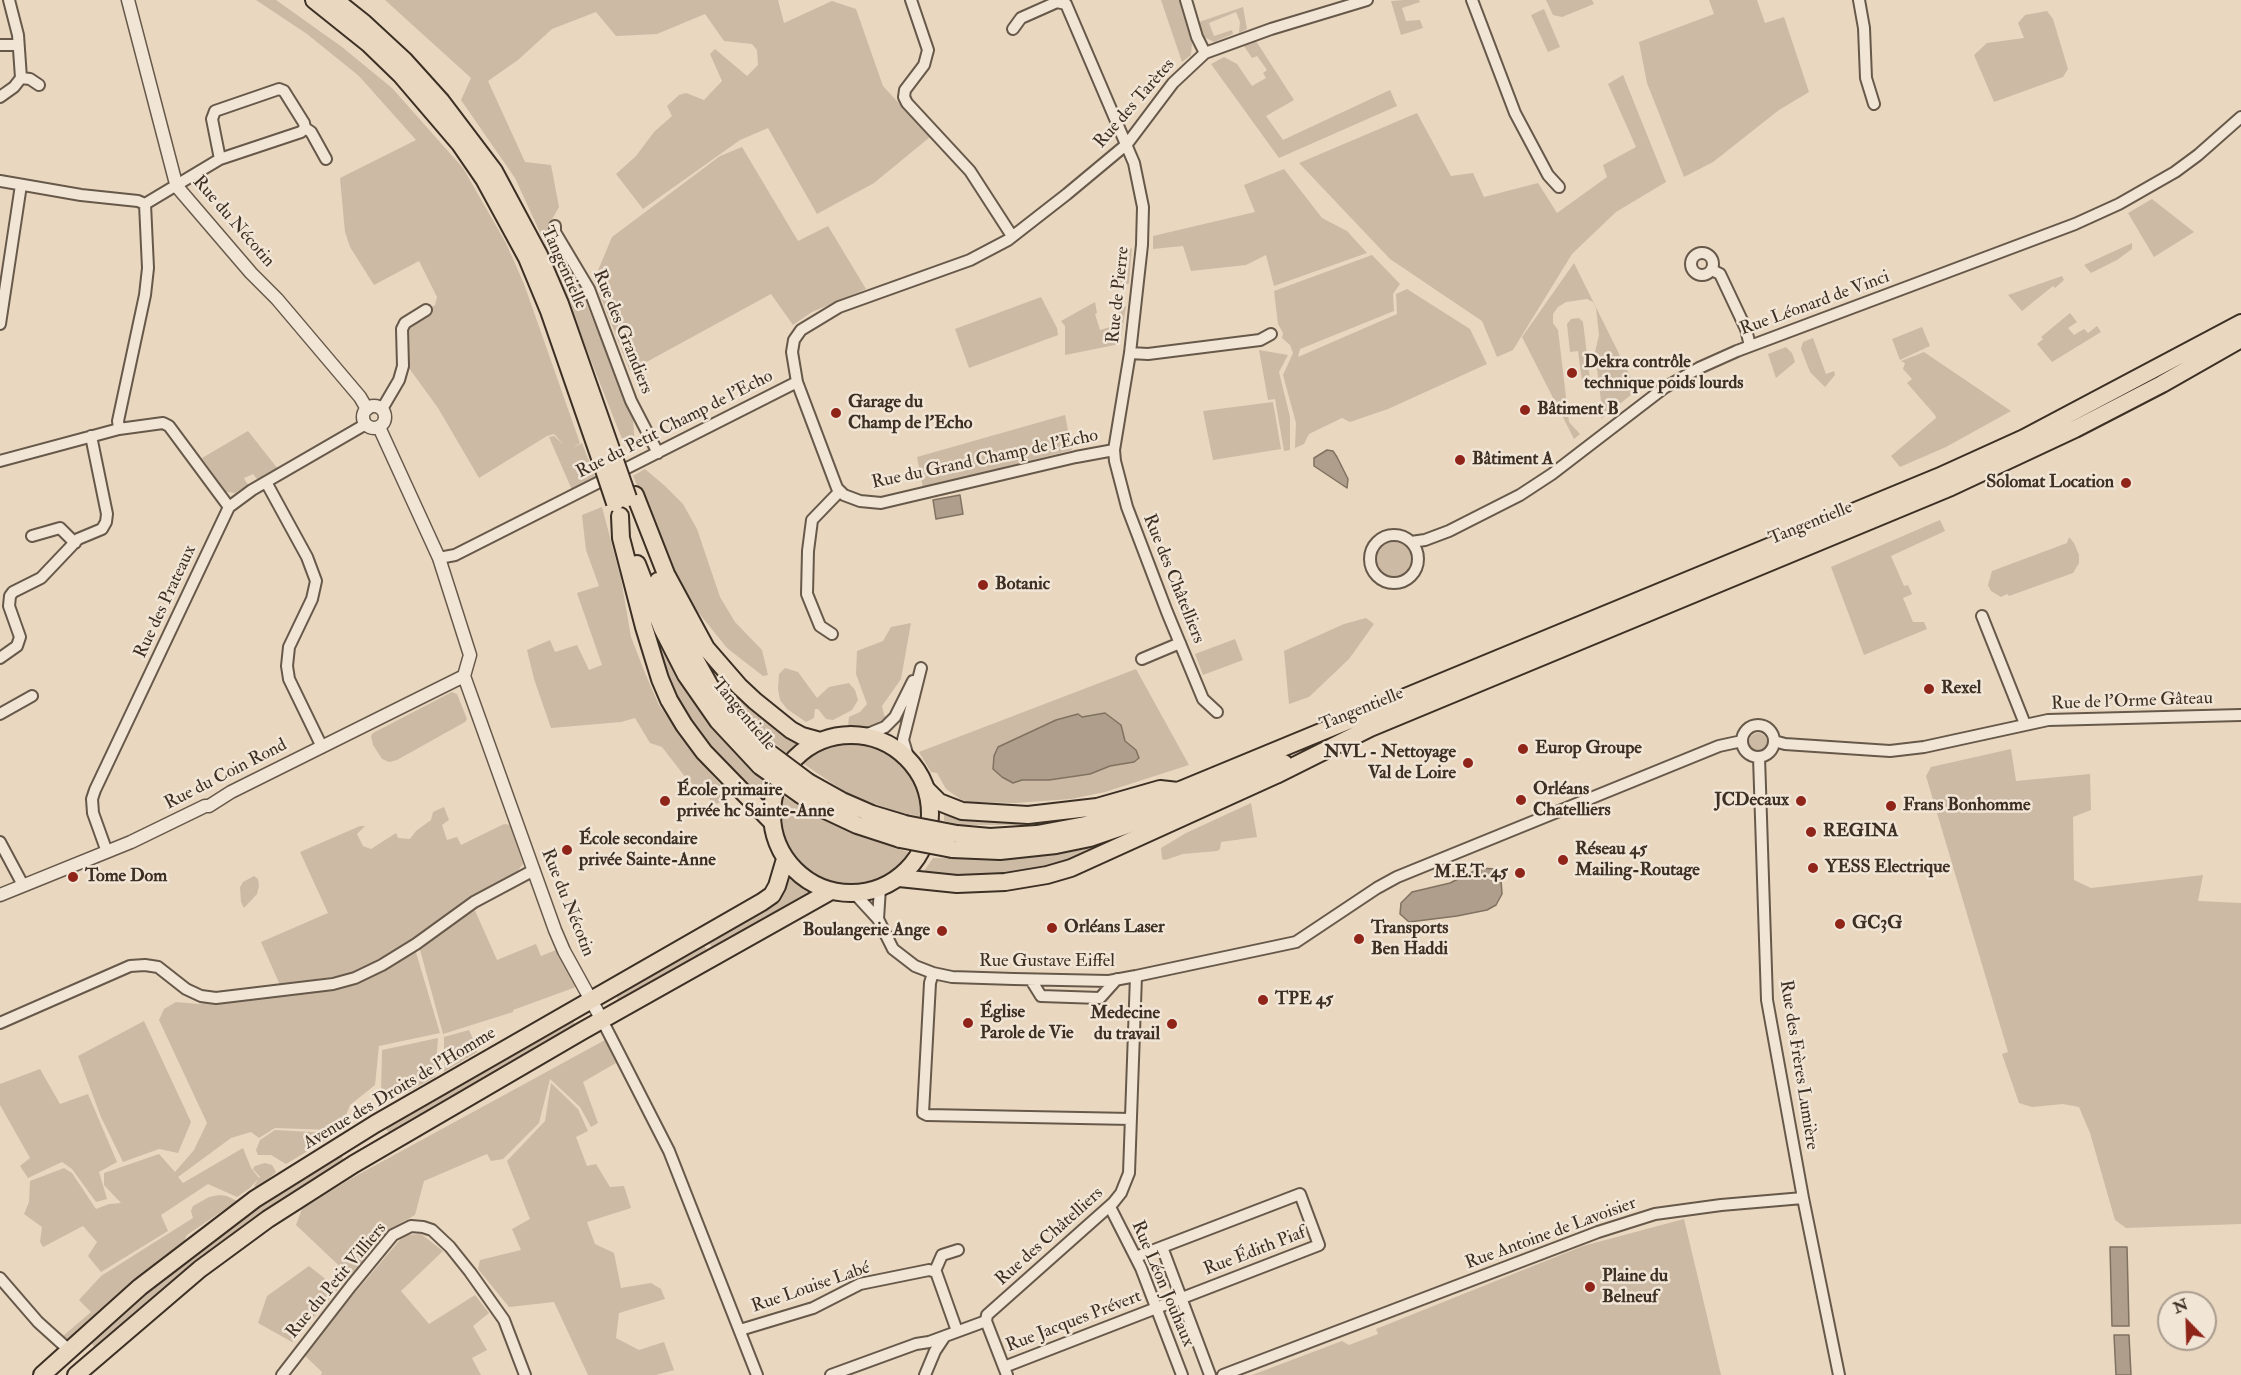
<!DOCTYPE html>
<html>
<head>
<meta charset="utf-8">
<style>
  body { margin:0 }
  #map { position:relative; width:2241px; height:1375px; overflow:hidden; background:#e9d7c0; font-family:"IM FELL Double Pica",serif }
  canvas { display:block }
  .north { position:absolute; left:2157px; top:1291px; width:60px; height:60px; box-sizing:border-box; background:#f1e5d6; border:2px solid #a99c8e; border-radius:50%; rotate:337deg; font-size:16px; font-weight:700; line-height:24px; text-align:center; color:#3c2f23 }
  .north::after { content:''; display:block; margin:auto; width:21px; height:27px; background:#8f2418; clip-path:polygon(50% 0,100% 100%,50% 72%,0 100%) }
</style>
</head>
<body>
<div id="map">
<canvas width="2241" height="1375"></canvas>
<div class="north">N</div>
</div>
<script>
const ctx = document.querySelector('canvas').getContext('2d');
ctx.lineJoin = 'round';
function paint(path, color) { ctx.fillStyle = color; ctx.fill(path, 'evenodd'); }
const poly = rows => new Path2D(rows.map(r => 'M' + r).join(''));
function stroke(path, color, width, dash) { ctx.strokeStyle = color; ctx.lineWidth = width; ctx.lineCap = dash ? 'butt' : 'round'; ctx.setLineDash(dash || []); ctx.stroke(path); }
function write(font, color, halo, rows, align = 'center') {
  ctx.font = font + ' "IM FELL Double Pica",serif'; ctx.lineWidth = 5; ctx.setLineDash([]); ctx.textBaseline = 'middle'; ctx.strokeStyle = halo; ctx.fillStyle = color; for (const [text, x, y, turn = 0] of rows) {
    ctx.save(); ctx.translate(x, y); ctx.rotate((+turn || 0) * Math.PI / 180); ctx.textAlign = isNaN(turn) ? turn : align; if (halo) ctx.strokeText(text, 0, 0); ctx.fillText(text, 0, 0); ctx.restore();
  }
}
paint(poly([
  [256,0,276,0,342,47,392,88,463,168,506,243,524,284,580,443,573,448,582,443,595,477,572,490,549,437,554,436,564,445,554,434,547,436,479,478,438,408,406,364,409,356,404,330,408,322,435,305,437,297,419,261,374,285,350,247,345,232,340,178,416,140,359,76,307,34],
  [385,0,778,0,784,23,832,1,856,9,883,86,930,137,874,183,817,214,768,128,740,140,643,209,616,174,636,156,654,132,672,116,667,106,679,95,686,93,704,100,722,81,710,54,715,49,747,76,758,65,757,50,752,44,724,41,705,14,657,34,616,36,596,12,552,29,518,60,488,81,525,162,551,165,559,207,551,221,555,237,572,268,633,419,635,447,624,444,543,239,515,178,461,100,471,78],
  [1161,0,1180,0,1192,44,1191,55,1182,62],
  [1404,0,1419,0,1420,2,1402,8,1406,21,1420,20,1423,28,1401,35,1391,1],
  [1546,0,1592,0,1594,4,1562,17,1553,15],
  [1709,0,1757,0,1765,23,1784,17,1809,92,1779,110,1713,162,1684,177,1647,83,1639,42,1714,14],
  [1243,7,1247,29,1239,33,1240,22,1236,12,1209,23,1214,36,1232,30,1233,34,1214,42,1204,37,1199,22],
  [1544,9,1560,47,1548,52,1531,15],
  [2047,11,2053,19,2068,69,2063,77,1994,102,1974,55,1987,43,2024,38,2018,23,2025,15],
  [1256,41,1294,100,1266,116,1283,140,1390,90,1397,106,1279,158,1211,64,1224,57,1237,64,1252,86,1266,78,1263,73,1267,70,1257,56,1252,58,1244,46],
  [1623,75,1666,182,1616,212,1572,254,1513,350,1497,357,1482,321,1390,259,1299,163,1417,113,1451,176,1473,173,1484,197,1538,183,1557,213,1607,177,1603,165,1636,147,1608,84],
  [742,147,798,241,828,226,866,289,812,312,793,325,771,294,630,371,594,280,612,237,720,156],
  [1284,169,1322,218,1347,231,1367,253,1274,286,1266,255,1246,265,1191,271,1183,246,1153,249,1153,236,1255,212,1244,185],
  [2152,199,2194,232,2154,257,2128,213],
  [2132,243,2132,249,2117,260,2091,273,2084,265],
  [1132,248,1129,283,1119,289,1116,284,1121,279,1116,266,1119,262,1119,255],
  [1372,255,1400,284,1393,294,1394,311,1300,349,1298,357,1397,314,1396,294,1407,289,1470,329,1487,364,1388,409,1350,422,1342,418,1309,434,1304,444,1295,448,1296,423,1283,375,1293,353,1290,345,1282,338,1283,333,1278,324,1274,291],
  [1574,263,1637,390,1601,419,1602,409,1595,352,1599,335,1596,308,1593,302,1587,299,1566,302,1558,307,1553,314,1553,323,1558,330,1569,422,1580,434,1574,439,1522,337],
  [2062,276,2064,280,2055,288,2053,286,2022,311,2008,295],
  [1041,297,1057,328,1058,335,969,368,955,329],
  [1095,302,1097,313,1095,314,1100,330,1120,324,1118,309,1126,306,1120,344,1065,355,1065,326,1061,321],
  [2070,313,2077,322,2068,328,2074,335,2084,329,2088,333,2097,326,2101,332,2052,362,2037,344,2043,339,2041,337],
  [1579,318,1583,322,1591,388,1589,389,1584,387,1582,382,1578,351,1570,352,1567,324,1571,319],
  [1922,327,1930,346,1900,360,1892,339],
  [1813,338,1826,374,1834,371,1835,375,1825,387,1810,372,1801,349,1803,342],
  [1786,347,1792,353,1795,362,1776,378,1768,354],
  [1259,350,1288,355,1279,372,1290,417,1290,450,1284,451,1275,399,1268,400],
  [1924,352,2011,411,1946,447,1900,467,1891,456,1936,418,1935,415,1907,383,1912,379,1903,369,1905,363,1901,361],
  [1273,402,1281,449,1213,460,1203,411],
  [1065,415,1072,450,923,488,917,457],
  [248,431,278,469,258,480,253,474,244,478,248,485,235,493,226,492,202,458],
  [645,469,665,486,683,504,697,529,720,597,735,622,762,650,768,675,763,676,727,648,685,596,633,476],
  [602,507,621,579,631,637,645,673,659,705,693,753,725,790,723,802,715,804,686,778,662,747,650,743,635,718,621,722,551,728,534,679,527,650,550,640,555,652,577,645,589,670,602,665,577,593,599,586,586,550,582,515],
  [1940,520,1945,531,1891,556,1904,586,1908,585,1912,594,1903,598,1913,622,1924,622,1927,629,1864,655,1831,567],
  [2069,537,2074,543,2079,555,2079,563,2073,573,2009,596,2007,594,2001,597,1991,591,1988,585,1992,571,2067,543],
  '1376 560a18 18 0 1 1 36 0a18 18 0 1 1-36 0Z',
  [644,615,735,751,771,785,765,807,712,753,673,696],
  [1366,618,1374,624,1349,659,1309,697,1289,704,1284,651,1344,624],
  [911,623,901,679,882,706,884,715,888,719,881,725,869,728,848,726,849,717,860,712,867,704,856,674,857,651,883,641,891,627],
  [689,633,798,742,786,753,745,717,707,667],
  [1235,639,1243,660,1203,675,1195,654],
  [785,668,798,672,817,698,829,687,849,683,855,690,858,700,852,710,833,720,826,719,818,709,815,709,814,718,806,722,787,709,780,700,778,689,779,674],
  [1136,669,1189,765,1105,792,1071,799,1015,803,967,802,960,799,946,789,937,773,931,772,919,752],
  [452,692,457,694,467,719,465,722,397,760,389,762,382,759,373,745,371,736,373,733],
  '1749 742a9 9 0 1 1 18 0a9 9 0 1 1-18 0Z',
  [852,743,881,749,901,764,917,787,921,799,922,817,898,812,862,799,842,790,801,762,825,747],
  [2011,749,2016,781,2090,774,2091,810,2073,817,2074,880,2091,888,2203,875,2198,901,2241,903,2241,1224,2126,1228,2115,1220,2090,1133,2079,1107,2063,1104,2032,1107,2019,1103,2002,1054,2008,1052,1926,776,1931,767],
  [781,795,825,821,854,834,911,853,892,873,877,881,846,886,818,878,799,864,790,854,783,841,777,813],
  [1251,803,1257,837,1221,842,1220,849,1217,851,1183,854,1165,860,1162,859,1161,848,1186,833],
  [444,807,449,820,442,825,447,840,457,837,461,845,504,824,510,825,523,864,516,873,458,907,411,943,349,974,280,985,261,942,328,913,300,852,360,826,365,826,357,834,363,846,371,849,396,833,398,838,410,839,416,831,431,820,433,812],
  [944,810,1084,816,1061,821,1016,825,962,825,944,821],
  [1110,842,1077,861,1001,879,926,875,924,871,933,858,1016,859,1070,852],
  [254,876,258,879,259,886,257,894,244,908,241,902,240,887,243,882],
  [789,879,811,892,811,895,714,951,707,939],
  [473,906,497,960,536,944,541,956,556,950,576,987,513,1010,513,1012,443,1034,419,946],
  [702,942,709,953,621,1004,614,993],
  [415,949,440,1033,379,1046,375,1085,350,1105,343,1123,332,1130,275,1128,259,1138,251,1132,231,1138,178,1177,183,1183,243,1148,251,1168,259,1178,260,1177,253,1169,255,1166,265,1163,272,1165,276,1172,257,1189,254,1186,258,1179,250,1188,237,1197,208,1184,161,1215,168,1231,101,1272,88,1256,97,1242,83,1226,43,1247,40,1242,42,1227,24,1214,29,1202,30,1181,64,1168,72,1173,96,1209,109,1204,121,1203,104,1185,104,1173,159,1154,175,1172,194,1150,207,1123,159,1020,164,1009,176,1002,198,1004,333,986],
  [571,1018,578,1029,391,1137,384,1125],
  [144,1021,191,1122,178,1153,159,1149,123,1162,101,1117,78,1056],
  [469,1030,476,1046,477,1052,444,1072,444,1037],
  [438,1038,435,1077,406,1093,381,1095,382,1050],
  [605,1040,616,1063,583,1082,598,1123,591,1127,580,1107,550,1079,539,1123,503,1159,491,1161,487,1154,424,1181,415,1215,390,1229,350,1276,296,1225,302,1209,352,1178],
  [40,1069,60,1104,88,1094,117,1162,99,1172,107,1199,96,1202,72,1169,62,1162,28,1178,20,1166,30,1158,0,1105,0,1084],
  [551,1083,578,1109,588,1131,576,1137,587,1166,596,1164,610,1187,624,1186,631,1208,587,1222,595,1244,614,1253,621,1288,651,1283,661,1289,665,1299,619,1313,616,1338,639,1350,664,1342,674,1370,656,1375,588,1375,554,1302,509,1307,478,1269,480,1260,521,1250,512,1229,530,1219,507,1161,545,1121],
  [275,1130,330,1133,326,1140,286,1164,271,1155,258,1155,256,1150,260,1140],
  [339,1152,346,1163,97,1350,88,1339,193,1251],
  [219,1195,227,1196,237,1201,187,1235,182,1245,70,1339,66,1339,63,1336,91,1312,79,1300,101,1276,193,1218,191,1211,193,1206,209,1197],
  [1684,1219,1721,1375,1252,1375,1342,1341,1349,1345,1378,1334,1376,1329,1583,1246],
  [421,1234,443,1251,401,1291,429,1324,475,1295,489,1313,473,1326,487,1350,472,1358,481,1375,321,1375,322,1372,303,1354,404,1235],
  [309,1266,338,1289,292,1342,258,1323,267,1296]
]), '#ccbaa5');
const water = poly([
  [1327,450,1333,451,1337,457,1348,479,1347,488,1314,466,1314,458,1327,450],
  [960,495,963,514,936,519,933,500,960,495],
  [1105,713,1121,725,1125,741,1136,750,1139,758,1134,762,1110,766,1090,774,1049,780,1022,780,1013,783,1002,777,993,769,994,756,998,747,1056,720,1078,714,1082,717,1105,713],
  [1480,868,1495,869,1501,880,1502,894,1496,905,1487,910,1457,916,1409,922,1400,914,1401,903,1412,892,1450,883,1480,868],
  [2110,1247,2127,1247,2129,1326,2112,1326,2110,1247],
  [2114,1335,2129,1335,2131,1375,2116,1375,2114,1335]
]);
paint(water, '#ae9e8b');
stroke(water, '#807261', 1.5);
const minor = poly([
  [911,0,928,50,924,65,905,90,904,97,907,103,970,171,1012,236],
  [1186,0,1197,37,1205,53],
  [1472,0,1515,113,1548,175,1559,187],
  [1859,0,1864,28,1866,78,1874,104],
  [1013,29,1021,18,1057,2,1066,4,1134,163,1143,207,1142,245,1130,353,1114,450,1115,461,1127,507,1167,612,1203,699,1217,712],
  [0,45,18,45],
  [21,78,30,79,39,85],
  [0,97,14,87,21,78,18,35,9,0],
  [305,128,311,132,326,159],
  [0,181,81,195,138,201,145,204,220,159,301,132,305,128,304,123,284,91,279,89,215,111,212,119,220,159],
  [555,226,555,232,589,289,631,401,658,453],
  '1691 264a11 11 0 1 1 22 0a11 11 0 1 1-22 0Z',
  [1712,270,1720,274,1746,329,1750,346],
  [0,324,21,185],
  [1130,353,1148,354,1260,340,1271,334],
  [797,382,837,488,844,495,860,501,881,503,1076,457,1114,450],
  [382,409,399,380,403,366,402,329,405,323,426,310],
  [119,429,118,421,145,295,148,268,145,204],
  [0,461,119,429,163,423,169,426,229,507],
  [266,482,307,557,316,581,312,599,289,647,287,666,289,679,322,747],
  '1370 559a24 24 0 1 1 48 0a24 24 0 1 1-48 0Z',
  [32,536,60,528,75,543],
  [1411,542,1425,540,1449,531,1520,495,1552,474,1664,388,1699,368,1737,351,2075,224,2119,204,2175,172,2198,155,2241,117],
  [439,558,455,555,797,382,792,352,794,340,801,330,839,307,970,260,1008,240,1067,194,1127,144,1173,83,1205,53,1271,29,1367,0],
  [1982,616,2025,724],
  [832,634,820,626,807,594,808,551,812,520,840,491],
  [0,658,17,646,20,637,9,606,10,596,13,592,41,578,78,539,102,529,106,522,107,514,91,436],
  [1142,659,1180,643],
  [0,714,32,696],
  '1742 741a16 16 0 1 1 32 0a16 16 0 1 1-32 0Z',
  [863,736,885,727,895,717,913,681],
  [1774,741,1785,744,1890,751,1924,747,2048,720,2241,715],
  [1759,757,1767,1000,1803,1198,1839,1375],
  [909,760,903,740,921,668],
  [0,842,23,885],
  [107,852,93,813,92,799,95,790,229,507,252,490,366,424],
  [855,894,878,919,893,949,915,966,933,973,952,977,1014,979,1109,981,1136,976,1296,942,1377,888,1397,877,1719,746,1742,741],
  [878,919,880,888],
  [933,973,930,983,923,1113,927,1115,1131,1119],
  [1031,980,1041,996,1100,998,1117,979],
  [602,1020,669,1151,757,1375],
  [0,1023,130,966,145,965,158,967,186,989,201,996,216,998,333,984,355,978,382,965,416,944,474,902,534,870],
  [1110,1207,1141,1268,1182,1375],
  [1162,1247,1210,1375],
  [935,1271,942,1255,958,1250],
  [0,1278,38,1322,69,1350],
  [986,1321,1007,1375],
  [740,1330,813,1308,860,1284,929,1270,936,1272,957,1331],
  [1004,1367,1319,1245,1300,1194,1136,1257],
  [282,1375,351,1286,393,1235,411,1226,423,1227,432,1230,450,1247,470,1272,504,1320,525,1375],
  [831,1375,916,1344,929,1342,986,1321,987,1315,1113,1203,1121,1193,1129,1173,1136,976],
  [925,1375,935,1351,945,1336],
  [1223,1375,1598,1232,1655,1214,1721,1205,1803,1198]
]);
const tertiary = poly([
  [128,0,175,180,179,189,251,273,277,299,360,397,367,409],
  '363 417a11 11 0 1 1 22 0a11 11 0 1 1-22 0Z',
  [379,427,439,558,470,655,464,676,555,930,564,951,602,1020],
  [0,895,131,842,205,806,209,806,231,792,464,676]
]);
const primary = poly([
  [314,0,369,44,401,75,460,144,484,179,527,258,549,311,600,458],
  [335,0,364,23,404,60,441,101,494,171,539,255,560,304,612,452],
  [635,495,666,574,706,648,739,686,755,701,791,730,802,736,820,741],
  [620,516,621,538,644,627,660,679,669,700,684,725,704,752,772,822],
  [637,564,662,628,686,675,718,721,760,766],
  [658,581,677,627,710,686,746,731,768,752],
  '772 814a79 79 0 1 1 158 0a79 79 0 1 1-158 0Z',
  [808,782,842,801,872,814,905,824],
  [801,795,825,810,857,825,900,839],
  [957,834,990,837,1037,834,1085,825,1143,806,1178,791],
  [952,849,1000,851,1056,845,1090,838,1154,816,1284,763],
  [42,1375,140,1287,255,1199,375,1124,762,902,772,895,777,886,785,859],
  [76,1375,200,1269,268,1219,354,1164,582,1031,831,891]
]);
const trunk = poly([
  [927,790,939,802,962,811,1028,815,1097,807,1160,789,1178,791,1938,477,2024,438,2241,323],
  [899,878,957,884,1005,882,1047,875,1071,868,1276,775,1370,728,1951,487,2075,429,2162,384,2241,339]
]);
stroke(minor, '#67594a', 14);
stroke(tertiary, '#67594a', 15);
stroke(primary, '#3c2f23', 20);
stroke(trunk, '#3c2f23', 20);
stroke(minor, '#f1e5d6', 10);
stroke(tertiary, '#f1e5d6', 12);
stroke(primary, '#e9d7c0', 16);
stroke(trunk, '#e9d7c0', 16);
const primaryBridge = poly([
  [612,452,628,498],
  [600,458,615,503],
  [768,752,808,782],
  [760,766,801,795],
  [905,824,957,834],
  [900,839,952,849]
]);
stroke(primaryBridge, '#3c2f23', 20, []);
stroke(primaryBridge, '#e9d7c0', 16);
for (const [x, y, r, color] of [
  [1572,373,6,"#8f2418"],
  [1525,410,6,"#8f2418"],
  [836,413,6,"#8f2418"],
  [1460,460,6,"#8f2418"],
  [2126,483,6,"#8f2418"],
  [983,585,6,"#8f2418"],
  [1929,689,6,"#8f2418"],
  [1523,749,6,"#8f2418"],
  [1468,763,6,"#8f2418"],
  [1521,800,6,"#8f2418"],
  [665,801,6,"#8f2418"],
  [1801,801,6,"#8f2418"],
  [1891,806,6,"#8f2418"],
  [1811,832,6,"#8f2418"],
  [567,850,6,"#8f2418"],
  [1563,860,6,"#8f2418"],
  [1813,868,6,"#8f2418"],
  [1520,873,6,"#8f2418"],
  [73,877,6,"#8f2418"],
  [1840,924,6,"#8f2418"],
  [1052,928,6,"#8f2418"],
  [942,931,6,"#8f2418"],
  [1359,939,6,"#8f2418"],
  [1263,1000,6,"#8f2418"],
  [968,1023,6,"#8f2418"],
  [1172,1024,6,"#8f2418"],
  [1590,1287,6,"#8f2418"]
]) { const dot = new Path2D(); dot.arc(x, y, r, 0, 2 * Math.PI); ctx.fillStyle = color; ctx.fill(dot); stroke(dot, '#f1e5d6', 2); }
write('18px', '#3c2f23', '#f1e5d6', [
  ["Rue des Tarètes",1135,104,-49],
  ["Rue du Nécotin",233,222,49],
  ["Tangentielle",563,268,66],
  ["Rue de Pierre",1119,295,-84],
  ["Rue Léonard de Vinci",1815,304,-20],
  ["Rue des Grandiers",622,332,68],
  ["Rue du Petit Champ de l'Echo",675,425,-27],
  ["Rue du Grand Champ de l'Echo",985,460,-12],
  ["Tangentielle",1811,524,-22],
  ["Rue des Châtelliers",1173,579,68],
  ["Rue des Prateaux",166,602,-65],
  ["Rue de l'Orme Gâteau",2132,702,-2],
  ["Tangentielle",1362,710,-22],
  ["Tangentielle",743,715,50],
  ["Rue du Coin Rond",226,775,-27],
  ["Rue du Nécotin",567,903,68],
  ["Rue Gustave Eiffel",1047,962],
  ["Rue des Frères Lumière",1798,1065,81],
  ["Avenue des Droits de l'Homme",400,1089,-31],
  ["Rue Antoine de Lavoisier",1551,1234,-20],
  ["Rue des Châtelliers",1050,1237,-42],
  ["Rue Édith Piaf",1255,1252,-21],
  ["Rue du Petit Villiers",337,1281,-50],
  ["Rue Léon Jouhaux",1162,1284,67],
  ["Rue Louise Labé",811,1288,-19],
  ["Rue Jacques Prévert",1074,1322,-21]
]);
write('bold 18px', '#3c2f23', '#f1e5d6', [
  ["Dekra contrôle",1584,363],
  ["technique poids lourds",1584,384],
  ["Garage du",848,403],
  ["Champ de l'Echo",848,424],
  ["Bâtiment B",1537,410],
  ["Bâtiment A",1472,460],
  ["Solomat Location",2114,483,"right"],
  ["Botanic",995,585],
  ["Rexel",1941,689],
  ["Europ Groupe",1535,749],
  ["NVL - Nettoyage",1456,753,"right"],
  ["Val de Loire",1456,774,"right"],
  ["Orléans",1533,790],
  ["Chatelliers",1533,811],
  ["École primaire",677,791],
  ["privée hc Sainte-Anne",677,812],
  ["JCDecaux",1789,801,"right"],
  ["Frans Bonhomme",1903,806],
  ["REGINA",1823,832],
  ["École secondaire",579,840],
  ["privée Sainte-Anne",579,861],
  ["Réseau 45",1575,850],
  ["Mailing-Routage",1575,871],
  ["YESS Electrique",1825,868],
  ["M.E.T. 45",1508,873,"right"],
  ["Tome Dom",85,877],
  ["GC3G",1852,924],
  ["Orléans Laser",1064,928],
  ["Transports",1371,929],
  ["Ben Haddi",1371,950],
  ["Boulangerie Ange",930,931,"right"],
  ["TPE 45",1275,1000],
  ["Église",980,1013],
  ["Parole de Vie",980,1034],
  ["Medecine",1160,1014,"right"],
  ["du travail",1160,1035,"right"],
  ["Plaine du",1602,1277],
  ["Belneuf",1602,1298]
], 'left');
</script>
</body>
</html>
